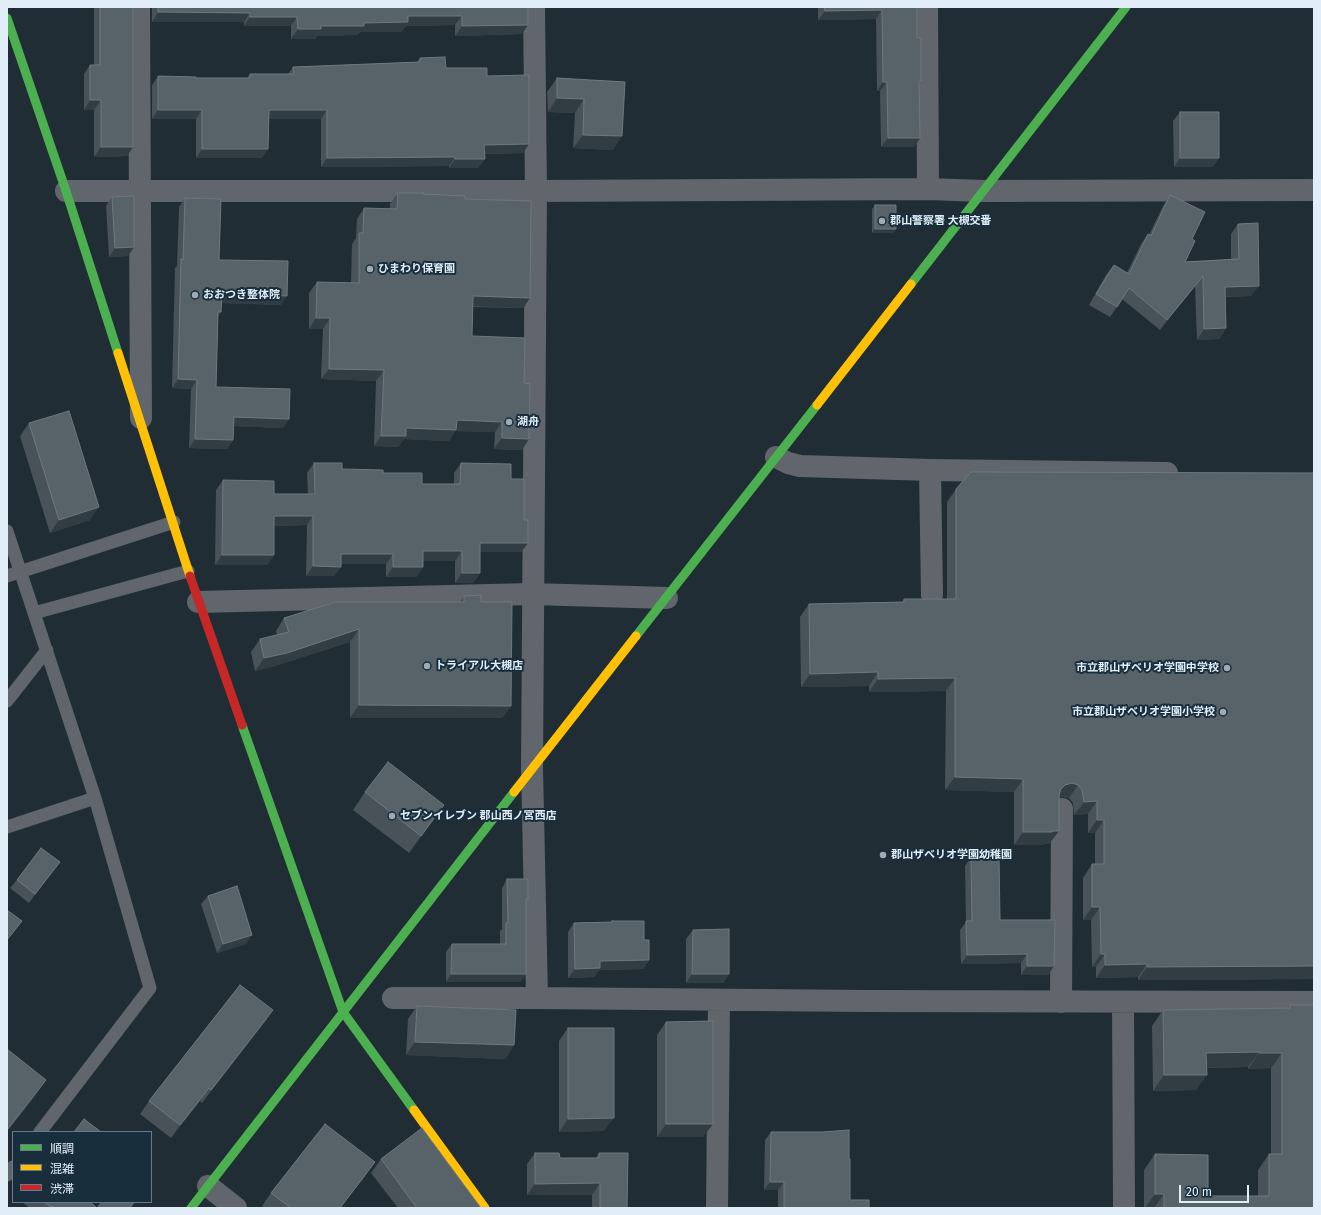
<!DOCTYPE html>
<html>
<head>
<meta charset="utf-8">
<style>
  body { margin:0 }
  #map { position:relative; width:1321px; height:1215px; overflow:hidden; background:#212d35; font-family:"Fira Sans","Noto Sans JP",sans-serif }
  canvas { display:block }
  .frame { position:absolute; inset:0; border:8px solid #e1eef8; pointer-events:none }
  .legend { position:absolute; left:12px; top:1131px; width:140px; height:72px; box-sizing:border-box; background:#192e3d; border:1px solid #697b88; margin:0; padding:5px 7px; list-style:none; font-size:12px; color:#e1eef8 }
  .legend li { display:flex; align-items:center; gap:8px; height:20px }
  .legend b { width:20px; border:1px solid #697b88 }
  .scale { position:absolute; left:1179px; top:1185px; width:70px; height:18px; box-sizing:border-box; border:2px solid #e1eef8; border-top:0; padding-left:5px; font-size:12px; line-height:14px; white-space:nowrap; color:#e1eef8; -webkit-text-stroke:3px #192e3d; paint-order:stroke }
</style>
</head>
<body>
<div id="map">
<canvas width="1321" height="1215"></canvas>
<div class="frame"></div>
<ul class="legend">
<li><b style="height:5px;background:#4caf50"></b>順調</li>
<li><b style="height:5px;background:#ffc107"></b>混雑</li>
<li><b style="height:5px;background:#c62828"></b>渋滞</li>
</ul>
<div class="scale">20 m</div>
</div>
<script>
const ctx = document.querySelector('canvas').getContext('2d');
ctx.lineJoin = 'round';
const poly = rows => new Path2D(rows.map(r => 'M' + r).join(''));
function stroke(path, color, width, dash) { ctx.strokeStyle = color; ctx.lineWidth = width; ctx.lineCap = dash ? 'butt' : 'round'; ctx.setLineDash(dash || []); ctx.stroke(path); }
function paint(path, color) { ctx.fillStyle = color; ctx.fill(path, 'evenodd'); }
function write(font, color, halo, rows, align = 'center') {
  ctx.font = font + ' "Fira Sans","Noto Sans JP",sans-serif'; ctx.lineWidth = 4; ctx.setLineDash([]); ctx.textBaseline = 'middle'; ctx.strokeStyle = halo; ctx.fillStyle = color; for (const [text, x, y, turn = 0] of rows) {
    ctx.save(); ctx.translate(x, y); ctx.rotate((+turn || 0) * Math.PI / 180); ctx.textAlign = isNaN(turn) ? turn : align; if (halo) ctx.strokeText(text, 0, 0); ctx.fillText(text, 0, 0); ctx.restore();
  }
}
stroke(poly([
  [7,531,95,798,150,988,40,1132],
  [7,576,174,522],
  [34,613,188,571],
  [7,701,47,650],
  [7,827,95,798],
  [7,1175,13,1167]
]), '#60666b', 13);
stroke(poly([
  [139,7,141,418],
  [534,7,536,191,532,768,537,998,866,1001,1314,1002],
  [927,7,928,189],
  [66,191,536,191,928,189,983,191,1314,190],
  [776,457,788,463,800,466,930,470,1167,473],
  [930,470,932,595],
  [198,602,532,594,667,598],
  [393,998,537,998],
  [1061,1002,1062,809],
  [1123,1002,1124,1208],
  [208,1186,236,1208],
  [717,1208,719,1000]
]), '#60666b', 22);
stroke(poly([
  [7,18,66,191,118,353],
  [911,284,1126,7],
  [636,636,817,405],
  [242,725,343,1012,414,1110],
  [191,1208,514,792]
]), '#4caf50', 9);
stroke(poly([
  [118,353,190,576],
  [817,405,911,284],
  [514,792,636,636],
  [414,1110,485,1208]
]), '#ffc107', 9);
stroke(poly([
  [190,576,242,725]
]), '#c62828', 9);
paint(poly([
  [94,7,133,7,133,147,127,156,94,157,94,110,84,110,84,74,90,65,94,65],
  [152,7,528,7,522,34,455,36,455,25,406,26,401,32,360,32,357,35,317,36,315,39,291,39,291,26,244,26,244,22,152,22],
  [818,7,917,7,917,38,921,81,919,84,920,138,914,147,881,147,880,91,877,91,876,19,818,20],
  [420,58,446,68,487,76,523,153,484,154,485,159,478,168,449,168,449,166,321,167,321,119,269,119,262,158,196,158,196,119,152,119,152,85,158,76,196,78,247,78,250,74,288,74,293,67,417,62],
  [557,78,625,82,613,150,573,148,575,113,548,112,547,92],
  [1180,112,1213,167,1174,167,1173,121],
  [398,193,423,194,465,199,530,298,523,308,472,307,472,336,524,383,529,439,522,450,494,449,495,432,455,431,449,441,404,439,398,447,374,446,376,381,321,379,323,329,309,329,309,293,317,282,351,283,352,244,356,238,357,219,364,208,390,209,390,204],
  [1170,195,1192,239,1185,262,1231,259,1231,234,1238,224,1251,296,1225,297,1226,328,1219,339,1197,340,1195,286,1160,330,1122,299,1110,317,1089,305,1106,275,1114,265,1127,273,1141,244,1148,234,1149,235,1163,206],
  [112,197,128,256,109,257,106,206],
  [185,198,219,260,281,305,222,303,218,317,216,387,283,428,234,426,233,440,227,449,189,448,191,389,172,388,175,268,177,266,179,207],
  [875,205,896,229,893,233,872,233,872,209],
  [29,423,90,520,50,533,20,436],
  [314,463,342,469,383,473,422,484,454,484,454,473,461,463,511,479,524,520,528,543,521,552,480,552,480,573,473,583,455,583,455,561,423,561,423,567,416,577,386,577,386,564,341,564,341,567,334,576,306,576,307,525,274,526,274,555,267,565,215,565,216,490,223,480,274,494,308,494,307,473],
  [956,489,1314,979,1138,980,1138,977,1096,978,1096,967,1092,967,1091,920,1083,920,1083,878,1092,864,1095,864,1095,833,1088,833,1088,814,1074,815,1073,803,1069,798,1062,797,1059,798,1049,844,1044,844,1043,845,1014,845,1014,792,945,790,946,691,869,692,869,686,801,687,800,617,809,604,902,602,904,599,947,599,947,502],
  [464,596,481,602,511,706,502,718,350,718,350,642,278,665,255,671,251,652,260,639,277,635,276,631,284,618,460,602],
  [365,792,432,822,409,853,353,810],
  [971,857,1000,920,1054,966,1048,975,1021,975,1021,963,961,964,960,930,966,922,965,866],
  [53,871,29,903,10,888,17,880],
  [507,879,526,902,526,974,520,982,446,982,446,952,452,944,500,944,500,931,502,929,502,888],
  [208,896,246,944,217,953,201,904],
  [612,921,644,940,649,960,643,969,599,970,594,977,568,978,568,932,574,923,611,922],
  [693,930,729,974,723,983,686,983,686,939],
  [1290,1005,1314,1208,1144,1208,1144,1170,1155,1154,1208,1196,1258,1196,1258,1170,1269,1154,1271,1154,1271,1068,1248,1069,1248,1067,1207,1068,1196,1090,1153,1091,1152,1026,1163,1010,1288,1008],
  [417,1006,514,1045,505,1059,406,1055,408,1019],
  [273,1010,264,1023,202,1103,200,1101,171,1138,140,1114,149,1101],
  [666,1022,703,1137,657,1137,657,1035],
  [568,1028,604,1131,559,1132,559,1041],
  [771,1132,850,1200,869,1208,778,1208,778,1190,764,1190,765,1140],
  [535,1153,560,1158,596,1158,599,1153,627,1208,592,1208,592,1195,527,1195,527,1164],
  [381,1159,481,1208,398,1208,371,1173],
  [365,1176,340,1208,264,1208,262,1206,271,1193],
  [22,1202,90,1202,97,1208,135,1202,131,1208,30,1208]
]), '#485258');
paint(poly([
  [882,10,876,19,818,20,825,11],
  [158,12,250,13,244,22,152,22],
  [408,16,462,16,455,25,406,26,401,32,360,32,357,35,317,36,315,39,291,39,298,29,321,26,364,23],
  [250,17,297,17,291,26,244,26],
  [528,25,522,34,455,36,462,26],
  [883,82,887,82,880,91,877,91],
  [557,98,584,99,575,113,548,112],
  [90,100,101,100,94,110,84,110],
  [158,110,202,110,196,119,152,119],
  [269,110,327,110,321,119,262,119],
  [583,135,622,136,613,150,573,148],
  [888,138,920,138,914,147,881,147],
  [529,144,523,153,478,154,484,145],
  [101,147,133,147,127,156,94,157],
  [202,149,268,149,262,158,196,158],
  [455,157,449,166,321,167,327,158],
  [1180,158,1219,158,1213,167,1174,167],
  [455,159,485,159,478,168,449,168],
  [875,229,896,229,893,233,872,233],
  [134,247,128,256,109,257,115,248],
  [1203,276,1195,286,1160,330,1167,320],
  [1259,286,1251,296,1218,297,1225,287],
  [222,294,287,296,281,305,216,303],
  [473,296,530,298,523,308,465,306],
  [218,312,221,312,215,321],
  [316,318,330,318,323,329,309,329],
  [1226,328,1219,339,1197,340,1204,329],
  [329,369,384,370,376,381,321,379],
  [178,379,197,380,191,389,172,388],
  [234,417,289,419,283,428,228,426],
  [457,420,502,422,495,432,455,431,449,441,404,439,398,447,374,446,381,436,406,428],
  [502,438,529,439,522,450,494,449],
  [195,439,233,440,227,449,189,448],
  [99,507,90,520,50,533,59,520],
  [274,516,313,516,307,525,267,526],
  [480,543,528,543,521,552,473,552],
  [423,551,462,551,455,561,416,561],
  [341,554,393,554,386,564,334,564],
  [222,555,274,555,267,565,215,565],
  [313,566,341,567,334,576,306,576],
  [393,567,423,567,416,577,386,577],
  [462,573,480,573,473,583,455,583],
  [359,629,350,642,278,665,255,671,264,658],
  [878,672,869,686,801,687,810,674],
  [955,678,946,691,869,692,878,679],
  [359,705,511,706,502,718,350,718],
  [955,777,1023,779,1014,792,945,790],
  [1072,783,1078,785,1069,798,1062,797,1055,798,1061,789,1065,785],
  [1097,801,1088,814,1074,815,1084,802],
  [444,805,432,822,409,853,421,836],
  [1097,820,1104,820,1095,833,1088,833],
  [1059,831,1049,844,1044,844,1043,845,1014,845,1023,832],
  [60,862,53,871,29,903,35,894],
  [1092,907,1100,907,1091,920,1083,920],
  [252,935,246,944,217,953,223,944],
  [1027,954,1021,963,961,964,967,955],
  [1101,954,1105,954,1096,967,1092,967],
  [649,960,643,969,599,970,594,977,568,978,575,969,600,961],
  [1147,964,1138,977,1096,978,1105,965],
  [1027,966,1054,966,1048,975,1021,975],
  [1314,966,1314,979,1138,980,1147,967],
  [451,974,526,974,520,982,446,982],
  [692,974,729,974,723,983,686,983],
  [273,1010,264,1023,202,1103,211,1090],
  [415,1042,514,1045,505,1059,406,1055],
  [1259,1052,1248,1067,1195,1068,1206,1053],
  [1259,1053,1282,1053,1271,1068,1248,1069],
  [1164,1075,1207,1075,1196,1090,1153,1091],
  [46,1080,34,1098,7,1132,7,1130],
  [209,1088,200,1101,171,1138,180,1125],
  [614,1118,604,1131,559,1132,568,1119],
  [666,1124,713,1124,703,1137,657,1137],
  [375,1162,365,1176,340,1208],
  [770,1182,784,1182,778,1190,764,1190],
  [600,1183,592,1195,527,1195,535,1184],
  [1155,1194,1164,1194,1154,1208,1145,1208]
]), '#313c43');
const building = poly([
  [100,7,133,7,133,147,101,147,101,100,90,100,90,65,100,65,100,7],
  [158,7,528,7,528,25,462,26,462,16,408,16,408,22,364,23,364,26,321,26,321,29,298,29,297,17,250,17,250,13,158,12,158,7],
  [824,7,917,7,917,38,921,38,921,81,919,81,920,138,888,138,887,82,883,82,882,10,825,11,824,7],
  [445,57,446,68,487,68,487,76,529,75,529,144,484,145,485,159,455,159,455,157,327,158,327,110,269,110,268,149,202,149,202,110,158,110,158,76,196,77,196,78,250,78,250,74,294,74,293,67,420,62,420,58,445,57],
  [557,78,625,82,622,136,583,135,584,99,557,98,557,78],
  [1180,112,1219,112,1219,158,1180,158,1180,112],
  [398,193,424,193,423,194,465,196,465,199,531,201,530,298,473,296,472,336,525,338,524,383,530,384,529,439,502,438,502,422,457,420,456,430,406,428,406,436,381,436,384,370,329,369,330,318,316,318,317,282,359,283,359,233,363,233,364,208,397,209,398,193],
  [1170,195,1205,212,1192,239,1195,241,1185,262,1239,259,1238,224,1258,223,1259,286,1225,287,1226,328,1204,329,1203,276,1167,320,1129,288,1117,307,1096,294,1114,265,1129,274,1148,234,1151,236,1170,195],
  [134,196,134,247,115,248,112,197,134,196],
  [185,198,221,199,219,260,288,261,287,296,222,294,221,312,218,312,216,387,290,389,289,419,234,417,233,440,195,439,197,380,178,379,181,259,183,260,185,198],
  [875,205,896,205,896,229,875,229,875,205],
  [69,411,99,507,59,520,29,423,69,411],
  [314,463,342,463,342,469,383,470,383,473,422,473,422,484,460,484,461,463,511,464,511,479,524,479,524,520,528,520,528,543,480,543,480,573,462,573,462,551,423,551,423,567,393,567,393,554,341,554,341,567,313,566,313,516,274,516,274,555,222,555,223,480,274,481,274,494,315,494,314,463],
  [971,472,1314,473,1314,966,1147,967,1147,964,1105,965,1105,954,1101,954,1100,907,1092,907,1092,864,1104,864,1104,820,1097,820,1097,801,1084,802,1082,790,1078,785,1072,783,1065,785,1061,789,1059,795,1059,831,1052,831,1052,832,1023,832,1023,779,955,777,955,678,878,679,878,672,810,674,809,604,904,602,904,599,956,599,956,489,971,472],
  [481,595,481,602,512,602,511,706,359,705,359,629,287,653,264,658,260,639,289,632,284,618,336,602,464,602,464,596,481,595],
  [388,762,444,805,421,836,365,792,388,762],
  [41,848,60,862,35,894,17,880,41,848],
  [971,857,999,857,1000,920,1055,920,1054,966,1027,966,1027,954,967,955,966,921,972,921,971,857],
  [507,879,528,879,528,899,526,899,526,974,451,974,452,944,506,944,506,923,508,923,507,879],
  [237,886,252,935,223,944,208,896,237,886],
  [7,910,22,921,7,940,7,910],
  [612,921,644,921,644,940,649,940,649,960,600,961,600,968,575,969,574,923,612,922,612,921],
  [729,929,729,974,692,974,693,930,729,929],
  [240,985,273,1010,211,1090,209,1088,180,1125,149,1101,240,985],
  [1290,1005,1314,1005,1314,1208,1164,1208,1164,1194,1155,1194,1155,1154,1208,1155,1208,1196,1269,1196,1269,1154,1282,1154,1282,1053,1259,1053,1259,1052,1206,1053,1207,1075,1164,1075,1163,1010,1290,1008,1290,1005],
  [417,1006,516,1010,514,1045,415,1042,417,1006],
  [713,1021,713,1124,666,1124,666,1022,713,1021],
  [568,1028,614,1028,614,1118,568,1119,568,1028],
  [7,1049,46,1080,7,1130,7,1049],
  [84,1119,101,1132,74,1132,84,1119],
  [325,1124,375,1162,340,1208,291,1208,271,1193,325,1124],
  [422,1128,481,1208,417,1208,381,1159,422,1128],
  [849,1130,849,1159,850,1159,850,1200,869,1200,869,1208,784,1208,784,1182,770,1182,771,1132,822,1132,849,1130],
  [535,1153,559,1153,560,1158,599,1158,599,1153,628,1153,627,1208,600,1208,600,1183,535,1184,535,1153],
  [44,1202,90,1202,97,1208,102,1202,134,1202,129,1208,55,1208,52,1206,51,1207,44,1202]
]);
paint(building, '#586369');
stroke(building, '#6e7880', 1);
for (const [x, y, r, color] of [
  [882,221,4,"#9eaab4"],
  [370,269,4,"#9eaab4"],
  [195,295,4,"#9eaab4"],
  [509,422,4,"#9eaab4"],
  [427,666,4,"#9eaab4"],
  [1227,668,4,"#9eaab4"],
  [1223,712,4,"#9eaab4"],
  [392,816,4,"#9eaab4"],
  [883,855,4,"#9eaab4"]
]) { const dot = new Path2D(); dot.arc(x, y, r, 0, 2 * Math.PI); ctx.fillStyle = color; ctx.fill(dot); stroke(dot, '#192e3d', 1.5); }
write('bold 11px', '#e1eef8', '#192e3d', [
  ["郡山警察署 大槻交番",890,221],
  ["ひまわり保育園",378,269],
  ["おおつき整体院",203,295],
  ["湖舟",517,422],
  ["トライアル大槻店",435,666],
  ["市立郡山ザベリオ学園中学校",1219,668,"right"],
  ["市立郡山ザベリオ学園小学校",1215,712,"right"],
  ["セブンイレブン 郡山西ノ宮西店",400,816],
  ["郡山ザベリオ学園幼稚園",891,855]
], 'left');
</script>
</body>
</html>
